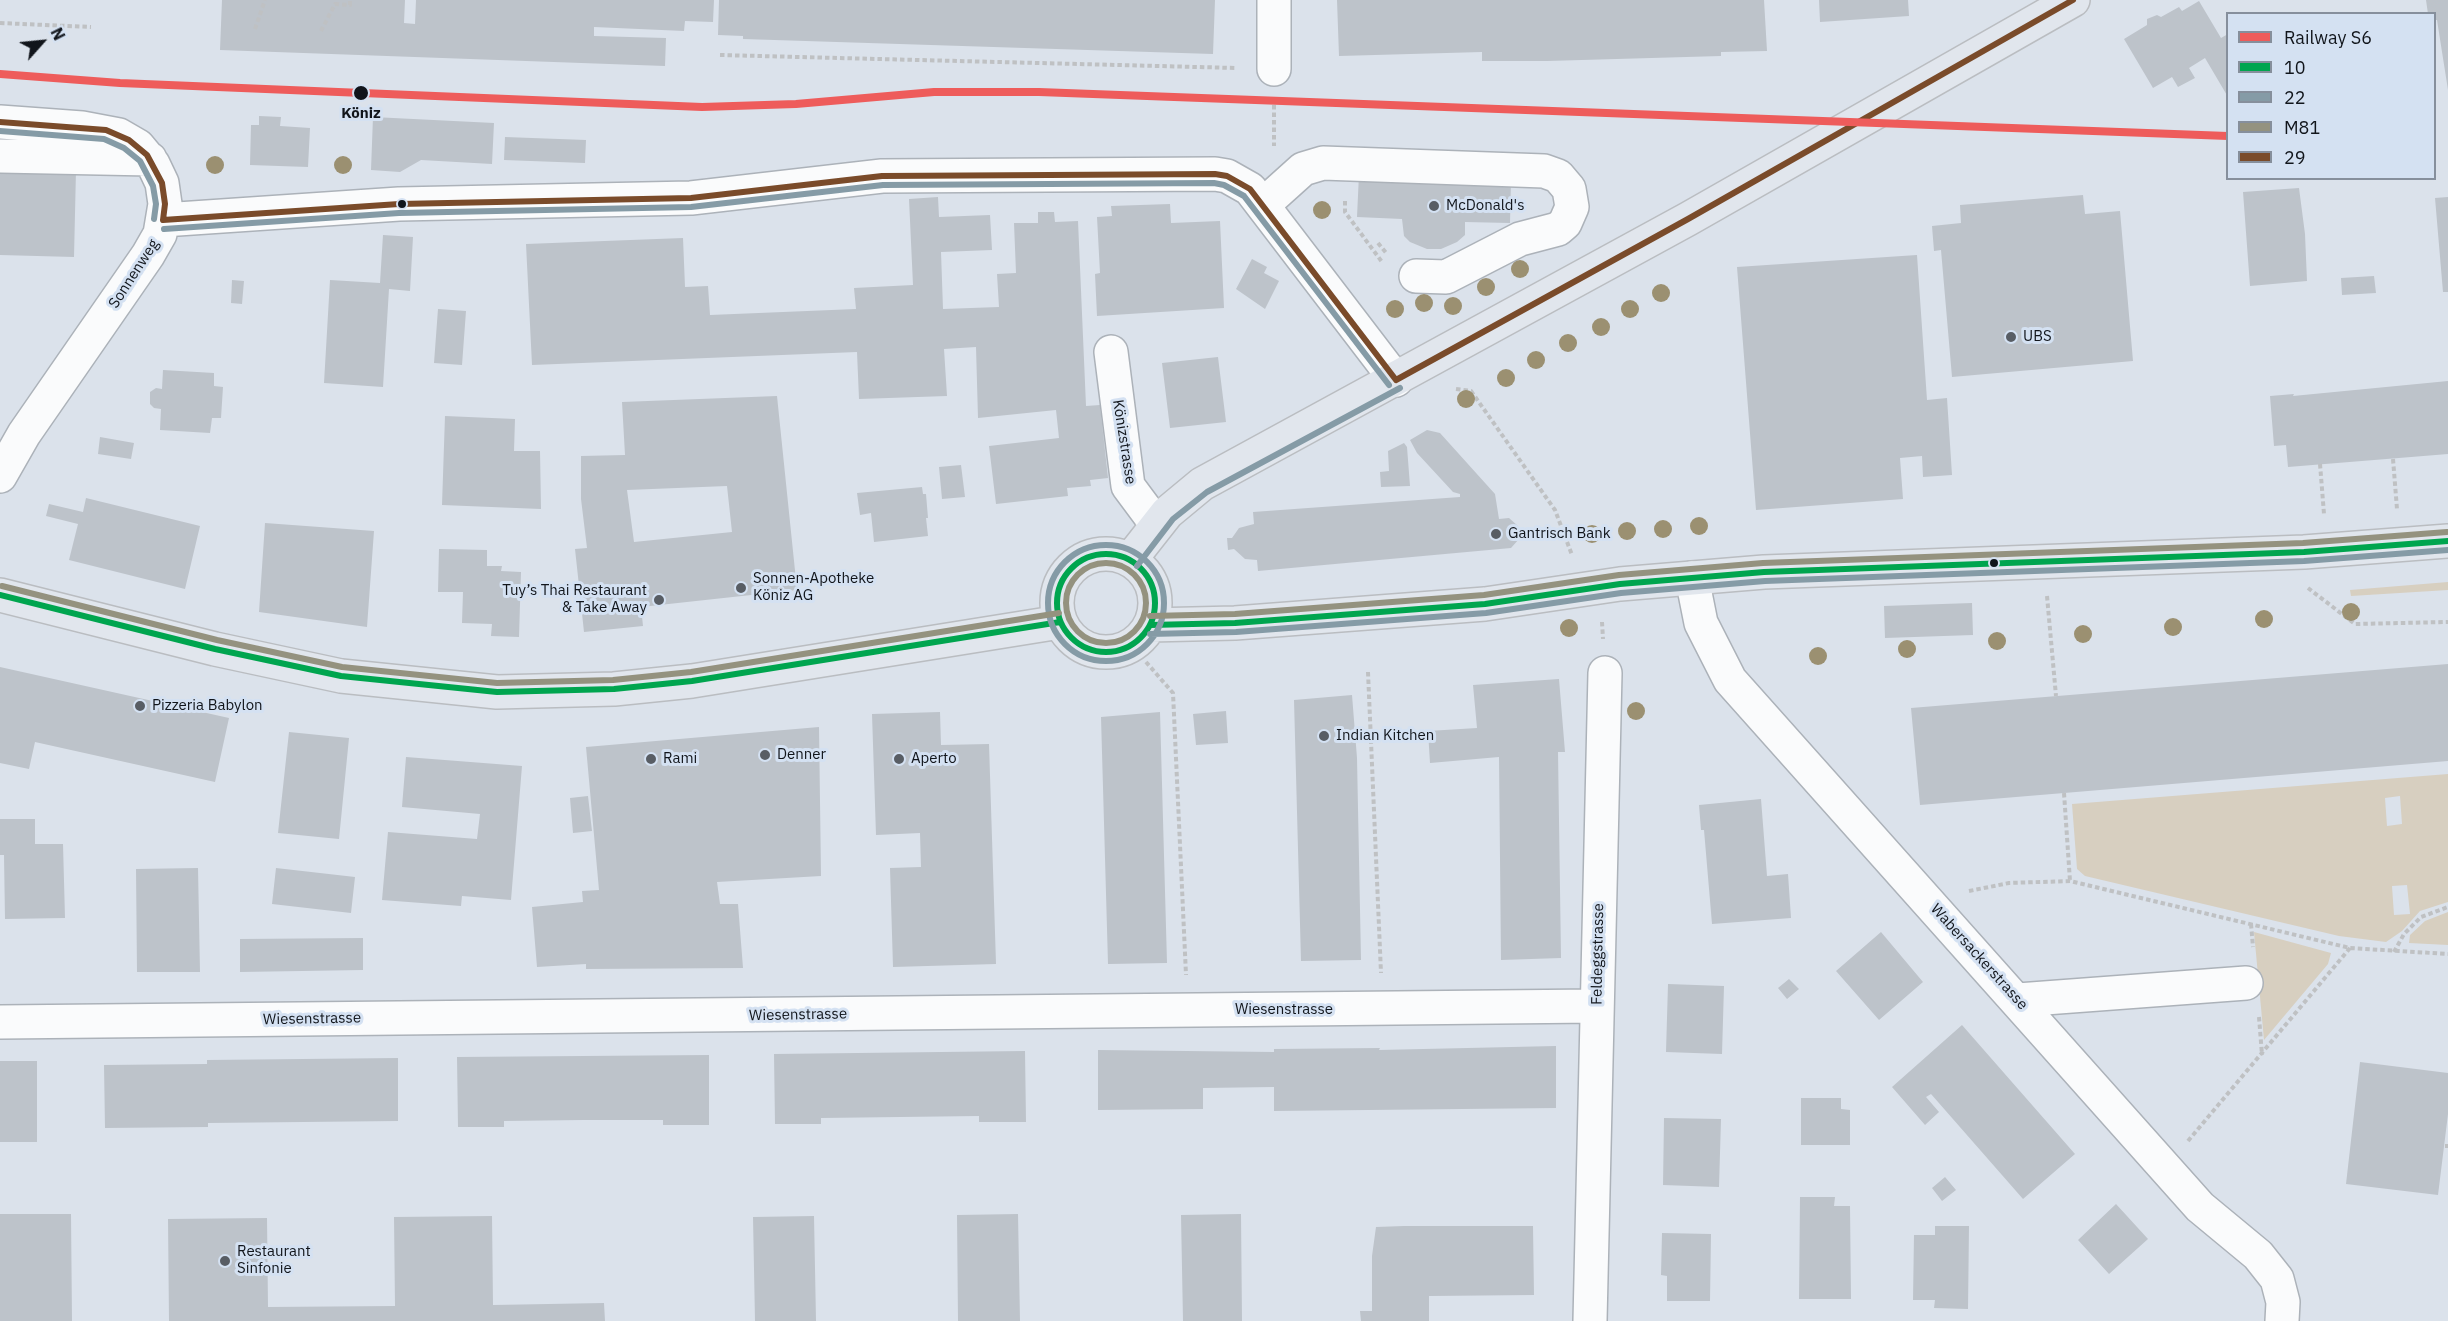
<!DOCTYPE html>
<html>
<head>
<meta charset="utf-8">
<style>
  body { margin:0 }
  #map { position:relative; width:2448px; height:1321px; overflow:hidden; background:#dbe2eb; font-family:"IBM Plex Sans",sans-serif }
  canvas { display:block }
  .legend { position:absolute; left:2226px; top:12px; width:210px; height:168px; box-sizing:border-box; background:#d4e1f2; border:2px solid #868f9c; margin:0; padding:8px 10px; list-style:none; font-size:18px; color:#11151b }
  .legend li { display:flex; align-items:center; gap:12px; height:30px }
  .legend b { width:30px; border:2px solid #868f9c }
  .north { position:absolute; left:12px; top:12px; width:60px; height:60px; -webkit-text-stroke:4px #d4e1f2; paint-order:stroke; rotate:63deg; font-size:16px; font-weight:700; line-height:24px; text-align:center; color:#11151b }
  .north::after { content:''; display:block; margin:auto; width:21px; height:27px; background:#11151b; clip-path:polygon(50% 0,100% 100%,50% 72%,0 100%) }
</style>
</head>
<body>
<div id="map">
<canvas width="2448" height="1321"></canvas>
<ul class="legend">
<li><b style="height:8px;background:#ee5c5b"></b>Railway S6</li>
<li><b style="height:8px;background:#00a54f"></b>10</li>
<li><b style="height:8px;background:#859ba6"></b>22</li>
<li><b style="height:8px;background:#94927f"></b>M81</li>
<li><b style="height:8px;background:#7a4b2a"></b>29</li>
</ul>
<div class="north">N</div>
</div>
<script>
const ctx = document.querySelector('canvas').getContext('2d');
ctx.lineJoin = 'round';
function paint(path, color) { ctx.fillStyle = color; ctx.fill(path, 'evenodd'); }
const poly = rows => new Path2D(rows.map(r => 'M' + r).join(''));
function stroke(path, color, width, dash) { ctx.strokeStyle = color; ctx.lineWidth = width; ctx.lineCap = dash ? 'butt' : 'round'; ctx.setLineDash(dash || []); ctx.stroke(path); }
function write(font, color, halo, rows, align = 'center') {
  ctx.font = font + ' "IBM Plex Sans",sans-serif'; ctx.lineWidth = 6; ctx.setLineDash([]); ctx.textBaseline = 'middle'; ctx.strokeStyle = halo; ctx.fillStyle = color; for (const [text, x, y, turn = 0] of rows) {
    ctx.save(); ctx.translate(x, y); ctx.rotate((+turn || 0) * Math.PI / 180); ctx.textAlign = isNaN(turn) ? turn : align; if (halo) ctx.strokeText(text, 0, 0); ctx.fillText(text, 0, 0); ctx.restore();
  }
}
paint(poly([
  [2448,582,2448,590,2351,596,2350,590],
  [2448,774,2448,902,2420,911,2402,931,2386,942,2339,936,2085,876,2077,869,2072,804],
  [2400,796,2402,824,2387,826,2385,798],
  [2407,885,2410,914,2394,915,2392,886],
  [2448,912,2448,945,2409,943,2410,935,2425,921],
  [2254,932,2331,953,2328,964,2264,1040]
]), '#d7cfc0');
paint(poly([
  [222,0,405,0,404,23,415,24,416,0,714,0,713,22,685,21,684,31,594,27,594,36,666,38,665,66,220,50],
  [719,0,1215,0,1213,54,743,39,743,36,718,35],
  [1337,0,1764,0,1767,51,1721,52,1721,56,1547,61,1482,61,1482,52,1339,56],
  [1819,0,1908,0,1909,16,1820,22],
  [2426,0,2448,0,2448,90,2437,20,2434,20,2434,14,2428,14],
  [2199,1,2221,38,2228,34,2228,97,2205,58,2189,68,2195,78,2178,87,2172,77,2153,88,2124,39,2147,25,2147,19,2157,15,2161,17,2179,7,2182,11],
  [259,116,281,117,280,126,310,128,308,167,250,165,251,125,259,125],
  [373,117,494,123,492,164,421,160,400,172,371,170],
  [505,137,586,140,585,163,504,160],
  [0,167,76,170,74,257,0,255],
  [1359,174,1511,180,1510,223,1465,222,1465,235,1457,242,1441,249,1427,249,1410,242,1404,236,1402,219,1357,217],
  [2299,188,2305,234,2307,281,2250,286,2243,192],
  [2083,195,2085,214,2120,211,2133,361,1952,377,1941,250,1934,251,1932,226,1961,223,1960,205],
  [938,197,939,217,990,215,992,250,941,252,943,309,999,307,997,274,1016,273,1014,223,1038,223,1038,212,1054,212,1055,222,1078,221,1086,406,1100,405,1108,478,1090,480,1091,486,1067,488,1068,496,996,504,989,446,1059,438,1056,410,978,418,976,347,944,349,947,396,859,399,857,352,532,365,526,244,683,238,685,287,708,286,710,315,856,309,854,288,913,285,909,199],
  [2448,197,2448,292,2443,292,2435,198],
  [1170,204,1171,223,1220,221,1224,308,1097,316,1095,274,1100,273,1097,217,1112,216,1111,206],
  [383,235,413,237,410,291,389,289,383,387,324,383,330,280,380,283],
  [1917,255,1927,400,1947,398,1952,475,1923,477,1922,456,1900,458,1903,499,1756,510,1737,267],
  [1252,259,1267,267,1264,273,1279,281,1265,309,1236,289],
  [2374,276,2376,293,2342,295,2341,278],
  [232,280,244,281,242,304,231,303],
  [438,309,466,311,462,365,434,363],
  [1218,357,1226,422,1170,428,1162,363],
  [163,370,214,373,214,386,223,387,221,418,212,418,210,433,160,430,161,409,154,408,150,404,150,392,156,388,162,389],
  [2448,381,2448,454,2288,467,2286,445,2274,446,2270,396,2294,394,2293,396],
  [777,396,797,590,641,607,643,626,584,632,575,549,587,548,581,499,581,456,625,455,622,402],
  [727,486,732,532,634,542,627,490],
  [445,416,515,419,514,451,540,451,541,509,442,505],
  [1427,430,1440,433,1495,494,1499,519,1509,518,1518,526,1519,539,1511,548,1258,571,1257,560,1245,559,1234,549,1228,550,1227,538,1232,538,1239,528,1254,524,1253,512,1460,497,1460,494,1453,492,1417,453,1410,440],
  [100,437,134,443,131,459,98,454],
  [1404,443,1407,447,1410,486,1381,487,1380,472,1389,471,1388,451],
  [961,465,965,497,942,499,939,467],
  [922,487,923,494,926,494,928,518,926,518,928,536,874,542,871,513,860,515,857,493],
  [86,498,200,526,185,589,69,560,78,524,46,516,49,504,83,512],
  [265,523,374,531,367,627,259,612],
  [439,549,487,550,487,566,502,566,501,571,521,572,519,637,491,636,492,624,462,623,463,592,438,592],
  [1972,603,1973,635,1885,638,1884,606],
  [2448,664,2448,761,1920,805,1911,708],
  [0,667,229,718,215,782,35,742,29,769,0,763],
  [1559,679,1565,752,1558,752,1561,958,1501,960,1499,757,1430,763,1428,731,1477,728,1473,685],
  [1352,695,1357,758,1361,960,1301,961,1294,700],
  [1226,711,1228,743,1196,745,1193,714],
  [940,712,941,745,989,744,996,964,893,967,890,868,921,867,920,833,876,835,872,714],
  [1160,712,1167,963,1108,964,1101,717],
  [819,727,821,876,717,882,720,904,738,904,743,968,586,969,586,964,537,967,532,907,583,902,582,891,599,890,586,747],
  [289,732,349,738,339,839,278,833],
  [406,757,522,766,511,900,462,896,461,906,382,900,388,832,477,839,480,814,402,807],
  [588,796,592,831,573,833,570,798],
  [1761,799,1767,876,1788,874,1791,918,1712,924,1704,830,1701,830,1699,805],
  [0,819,35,819,35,844,63,844,65,918,5,919,4,855,0,855],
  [198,868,200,972,137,972,136,869],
  [276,868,355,877,351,913,272,904],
  [1881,932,1923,982,1879,1020,1836,971],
  [363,938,363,970,240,972,240,939],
  [1789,979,1799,989,1787,999,1778,988],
  [1668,984,1724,986,1722,1054,1666,1052],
  [1962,1025,2075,1154,2023,1199,1931,1094,1926,1097,1939,1112,1925,1125,1892,1087],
  [1556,1046,1556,1108,1274,1111,1274,1087,1203,1088,1203,1109,1098,1110,1098,1050,1274,1052,1274,1049,1380,1048,1379,1050],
  [1025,1051,1026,1122,979,1122,979,1116,821,1118,821,1124,775,1124,774,1054],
  [709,1055,709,1125,663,1125,663,1120,583,1120,504,1121,504,1127,458,1127,457,1057],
  [398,1058,398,1121,208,1123,208,1127,105,1128,104,1065,207,1064,207,1060],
  [0,1061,37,1061,37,1142,0,1142],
  [2360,1062,2448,1073,2448,1114,2438,1195,2346,1184],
  [1801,1098,1841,1098,1841,1109,1850,1110,1850,1145,1801,1145],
  [1664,1118,1721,1119,1719,1187,1663,1185],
  [1945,1177,1956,1190,1942,1201,1932,1188],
  [1800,1197,1835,1197,1834,1206,1850,1206,1851,1299,1799,1299],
  [2116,1204,2148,1239,2109,1274,2078,1240],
  [0,1214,71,1214,72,1321,0,1321],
  [1018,1214,1020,1321,958,1321,957,1215],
  [1241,1214,1242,1321,1183,1321,1181,1215],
  [492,1216,493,1305,604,1303,605,1321,169,1321,168,1219,267,1218,268,1307,395,1306,394,1217],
  [814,1216,816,1321,755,1321,753,1217],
  [1404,1226,1533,1226,1534,1295,1429,1296,1429,1321,1361,1321,1360,1311,1372,1311,1372,1256,1376,1227],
  [1935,1226,1969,1226,1968,1309,1934,1308,1935,1300,1913,1300,1914,1235,1935,1235],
  [1662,1233,1711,1234,1710,1301,1667,1301,1667,1276,1661,1275]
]), '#bdc3ca');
const minor = poly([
  [1274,0,1274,69],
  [0,122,82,128,119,135,138,146,153,164,162,183,165,204,160,234,148,255,24,434,0,476],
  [0,156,150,159],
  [1263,205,1303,169,1323,163,1544,171,1558,176,1569,189,1572,207,1565,223,1558,229,1520,239,1446,277,1416,276],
  [163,220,399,204,691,198,882,176,1215,174,1227,176,1250,189,1396,380],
  [1111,352,1128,486,1157,525],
  [1692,578,1701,623,1730,680,2200,1207,2258,1255,2277,1279,2283,1302,2282,1321],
  [2018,1000,2246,983],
  [0,1022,1596,1006],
  [1590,1321,1605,673]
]);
const major = poly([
  '1057 603a49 49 0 1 1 98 0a49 49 0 1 1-98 0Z',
  [1130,560,1167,513,1202,484,1688,219,2073,0],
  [0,595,215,649,341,676,497,692,614,689,692,681,1060,622],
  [1150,625,1235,623,1485,604,1620,584,1764,572,2304,552,2448,541]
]);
stroke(minor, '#acb2b9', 36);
stroke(major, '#babdc1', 36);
stroke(poly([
  [0,23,91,27],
  [255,29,265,0],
  [321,31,335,4,350,5,350,0],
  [720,55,1237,68],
  [1274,105,1274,146],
  [1345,201,1345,212,1382,262],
  [1378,243,1387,254],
  [1456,389,1471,391,1555,510,1572,555],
  [2393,459,2397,509],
  [2320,464,2324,514],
  [2308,588,2355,624,2448,622],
  [2047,596,2056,696],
  [1602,622,1603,639],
  [1146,662,1173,693,1186,975],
  [1368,672,1381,973],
  [2064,793,2070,881],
  [1969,891,2009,883,2070,881,2350,948,2448,954],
  [2251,924,2253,947],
  [2394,952,2404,934,2421,917,2448,907],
  [2259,1017,2262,1055],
  [2188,1141,2350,948],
  [2445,1146,2448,1146]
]), '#bfc1c3', 4, [4.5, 3]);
stroke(minor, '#fafbfc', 33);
stroke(major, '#e1e6ed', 33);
stroke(poly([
  '1057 603a49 49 0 1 1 98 0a49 49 0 1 1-98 0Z',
  [0,595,215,649,341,676,497,692,614,689,692,681,1060,622],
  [1150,625,1235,623,1485,604,1620,584,1764,572,2304,552,2448,541]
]), '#00a54f', 6);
stroke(poly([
  [0,131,104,139,124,148,140,161,153,186,156,204,154,219],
  [164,229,399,213,691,207,883,185,1214,183,1224,185,1244,196,1389,385],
  '1048 603a58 58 0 1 1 116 0a58 58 0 1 1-116 0Z',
  [1137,566,1173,519,1207,492,1400,388],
  [1150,634,1236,632,1486,613,1621,593,1765,581,2304,561,2448,550]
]), '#859ba6', 6);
stroke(poly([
  '1066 603a40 40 0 1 1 80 0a40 40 0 1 1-80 0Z',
  [2,586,217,640,342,667,497,683,613,680,691,672,1059,613],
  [1150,616,1235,614,1484,595,1619,575,1763,563,2303,543,2447,532]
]), '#94927f', 6);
stroke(poly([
  [0,122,106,130,129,140,147,155,162,183,165,204,163,220],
  [163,220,399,204,691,198,882,176,1215,174,1227,176,1250,189,1396,380],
  [1396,380,1688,219,2073,0]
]), '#7a4b2a', 6);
stroke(poly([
  [0,74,120,83,702,107,796,104,934,92,1039,92,2228,136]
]), '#ee5c5b', 8);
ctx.fillStyle = '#9b9071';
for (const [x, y] of [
  [215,165],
  [343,165],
  [1322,210],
  [1520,269],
  [1486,287],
  [1661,293],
  [1424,303],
  [1453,306],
  [1395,309],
  [1630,309],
  [1601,327],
  [1568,343],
  [1536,360],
  [1506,378],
  [1466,399],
  [1699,526],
  [1663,529],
  [1627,531],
  [1592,534],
  [2351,612],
  [2264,619],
  [2173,627],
  [1569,628],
  [2083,634],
  [1997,641],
  [1907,649],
  [1818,656],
  [1636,711]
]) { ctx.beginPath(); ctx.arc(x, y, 9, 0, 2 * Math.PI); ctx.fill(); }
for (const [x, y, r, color] of [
  [361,93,8,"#11151b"],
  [402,204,5,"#11151b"],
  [1434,206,6,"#585d64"],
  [2011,337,6,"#585d64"],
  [1496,534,6,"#585d64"],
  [1994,563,5,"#11151b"],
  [741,588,6,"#585d64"],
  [659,600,6,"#585d64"],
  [140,706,6,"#585d64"],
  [1324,736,6,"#585d64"],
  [765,755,6,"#585d64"],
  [651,759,6,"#585d64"],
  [899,759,6,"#585d64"],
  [225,1261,6,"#585d64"]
]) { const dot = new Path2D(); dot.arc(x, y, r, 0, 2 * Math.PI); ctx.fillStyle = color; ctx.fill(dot); stroke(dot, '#d4e1f2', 2); }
write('bold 15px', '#11151b', '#d4e1f2', [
  ["Köniz",361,114]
]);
write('15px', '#11151b', '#d4e1f2', [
  ["McDonald's",1446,206],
  ["UBS",2023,337],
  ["Gantrisch Bank",1508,534],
  ["Sonnen-Apotheke",753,579],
  ["Köniz AG",753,596],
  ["Tuy’s Thai Restaurant",647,591,"right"],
  ["& Take Away",647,608,"right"],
  ["Pizzeria Babylon",152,706],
  ["Indian Kitchen",1336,736],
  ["Denner",777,755],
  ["Rami",663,759],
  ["Aperto",911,759],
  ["Restaurant",237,1252],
  ["Sinfonie",237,1269]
], 'left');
write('15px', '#11151b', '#d4e1f2', [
  ["Sonnenweg",134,274,-57],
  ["Könizstrasse",1124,442,81],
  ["Feldeggstrasse",1598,954,-89],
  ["Wabersackerstrasse",1979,957,48],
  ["Wiesenstrasse",1284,1010],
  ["Wiesenstrasse",798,1015,-1],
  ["Wiesenstrasse",312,1019,-1]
]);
</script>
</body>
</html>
